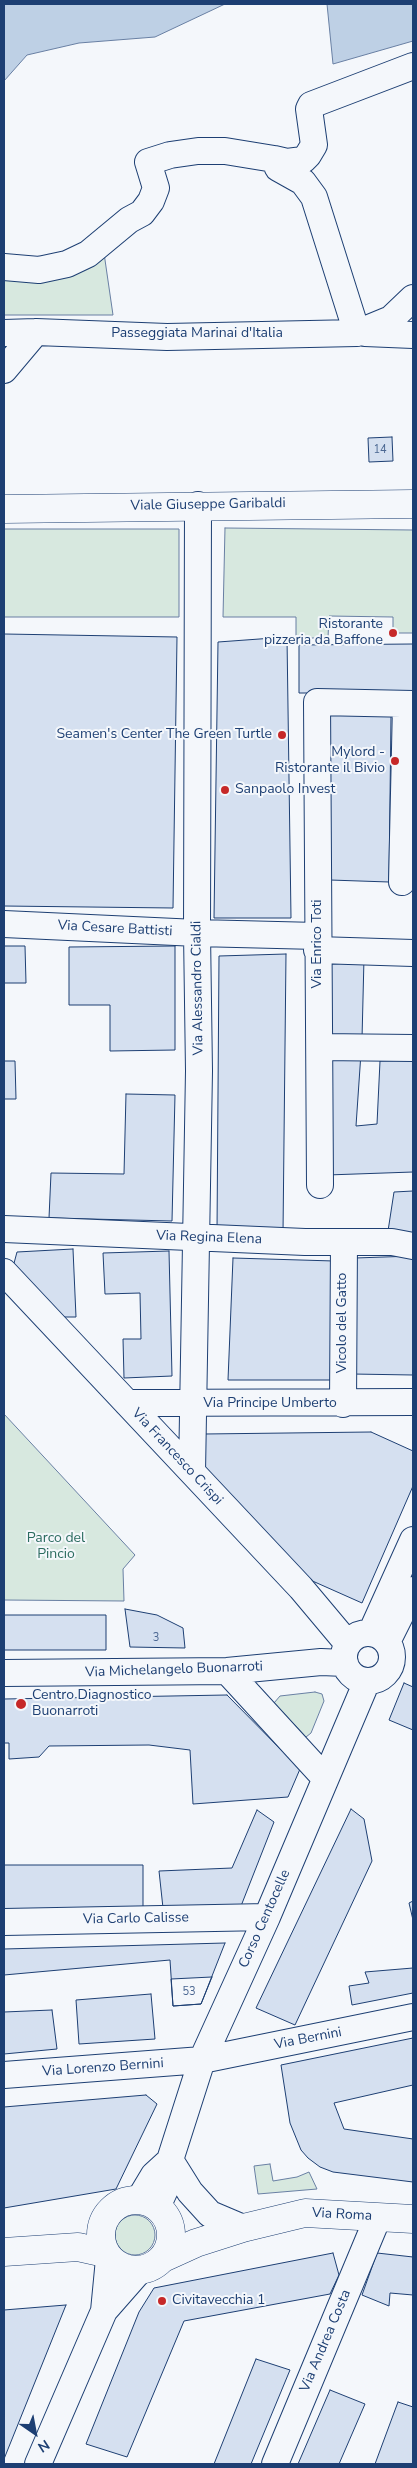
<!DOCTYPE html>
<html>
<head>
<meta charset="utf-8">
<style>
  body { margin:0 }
  #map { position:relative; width:417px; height:2468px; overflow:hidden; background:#f4f7fb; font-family:"Nunito Sans",sans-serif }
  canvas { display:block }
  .frame { position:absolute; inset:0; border:5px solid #1d3f73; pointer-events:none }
  .north { position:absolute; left:10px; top:2408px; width:50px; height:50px; -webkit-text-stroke:4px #f4f7fb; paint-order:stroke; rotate:147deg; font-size:14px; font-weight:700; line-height:20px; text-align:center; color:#1d3f73 }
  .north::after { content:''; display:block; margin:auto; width:18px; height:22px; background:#1d3f73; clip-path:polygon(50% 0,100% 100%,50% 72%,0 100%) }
</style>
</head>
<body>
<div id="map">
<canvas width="417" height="2468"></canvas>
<div class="frame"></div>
<div class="north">N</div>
</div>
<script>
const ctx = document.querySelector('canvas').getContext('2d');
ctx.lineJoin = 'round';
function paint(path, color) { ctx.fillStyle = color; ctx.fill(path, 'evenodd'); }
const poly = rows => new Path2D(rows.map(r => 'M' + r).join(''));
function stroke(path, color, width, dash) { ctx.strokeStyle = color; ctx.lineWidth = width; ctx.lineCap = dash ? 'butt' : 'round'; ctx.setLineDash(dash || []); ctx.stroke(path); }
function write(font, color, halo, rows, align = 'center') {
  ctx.font = font + ' "Nunito Sans",sans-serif'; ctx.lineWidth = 4; ctx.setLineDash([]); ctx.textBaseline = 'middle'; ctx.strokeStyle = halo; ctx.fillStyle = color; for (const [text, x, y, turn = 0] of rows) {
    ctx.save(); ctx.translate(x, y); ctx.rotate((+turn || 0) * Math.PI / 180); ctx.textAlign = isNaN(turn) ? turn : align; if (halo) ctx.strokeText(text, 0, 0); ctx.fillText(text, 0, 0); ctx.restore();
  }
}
const green = poly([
  [104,253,113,315,4,315,4,275,104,253],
  [225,528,413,530,413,633,393,633,393,617,329,616,328,638,296,638,296,617,223,617,225,528],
  [4,529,179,529,179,617,4,617,4,529],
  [4,1414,135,1555,123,1569,124,1601,4,1600,4,1414],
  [315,1692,322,1694,324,1701,311,1733,306,1737,274,1703,280,1696,315,1692],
  [270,2164,273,2181,297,2177,309,2172,317,2189,258,2194,254,2166,270,2164],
  '115 2235a20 20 0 1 1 40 0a20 20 0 1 1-40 0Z'
]);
paint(green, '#d7e8df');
stroke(green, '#687fa3', 1);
const water = poly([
  [4,4,225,4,155,37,79,43,27,55,4,81,4,4],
  [327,4,413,4,413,41,333,64,327,4]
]);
paint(water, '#bed0e5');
stroke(water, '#687fa3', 1);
const building = poly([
  [392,437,393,461,369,462,368,438,392,437],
  [4,634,177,637,173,908,4,906,4,634],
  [287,637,291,918,214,918,218,642,287,637],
  [413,644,413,693,299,693,299,645,413,644],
  [328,714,391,716,389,882,330,880,328,714],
  [4,946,25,946,26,983,4,983,4,946],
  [175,946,175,1050,110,1051,110,1005,69,1005,69,947,175,946],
  [286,954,283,1233,217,1231,219,956,286,954],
  [326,956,364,958,362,1039,325,1039,326,956],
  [361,1053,356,1126,377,1124,380,1061,413,1060,413,1172,327,1175,327,1056,361,1053],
  [4,1061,15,1061,16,1099,4,1099,4,1061],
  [126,1094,175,1095,172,1221,49,1218,51,1173,124,1174,126,1094],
  [413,1191,413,1236,388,1231,394,1192,413,1191],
  [73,1249,76,1317,63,1317,13,1267,17,1252,73,1249],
  [169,1251,172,1376,124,1378,123,1339,141,1339,140,1293,105,1294,103,1253,169,1251],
  [413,1256,413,1375,352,1374,355,1258,413,1256],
  [233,1258,334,1261,331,1380,228,1380,233,1258],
  [371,1432,413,1451,413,1486,362,1603,308,1579,205,1475,204,1434,371,1432],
  [125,1609,157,1615,183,1628,185,1648,130,1647,125,1609],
  [4,1615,106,1615,106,1650,4,1650,4,1615],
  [404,1683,413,1687,413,1730,389,1720,404,1683],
  [227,1695,300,1769,288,1797,193,1804,190,1750,149,1745,49,1746,39,1757,9,1759,9,1743,4,1743,4,1699,227,1695],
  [351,1809,364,1819,372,1861,295,2025,256,2008,351,1809],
  [257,1810,274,1822,241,1906,163,1908,159,1871,232,1868,257,1810],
  [4,1865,143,1865,143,1912,4,1911,4,1865],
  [413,1901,413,1920,409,1903,413,1901],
  [225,1943,201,2004,173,2006,170,1960,4,1975,4,1949,225,1943],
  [413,1968,413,1993,352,2005,349,1986,369,1983,365,1972,413,1968],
  [212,1977,201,2004,173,2006,171,1979,212,1977],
  [151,1994,155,2039,79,2044,76,2000,151,1994],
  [52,2010,57,2049,4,2054,4,2012,52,2010],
  [413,2038,413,2085,334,2103,344,2129,413,2139,413,2182,333,2172,320,2167,308,2158,301,2150,290,2123,281,2065,413,2038],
  [146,2095,157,2104,116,2189,4,2208,4,2107,146,2095],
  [333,2253,339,2275,330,2294,184,2321,127,2457,86,2444,139,2312,154,2288,333,2253],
  [377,2253,413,2257,413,2295,390,2293,389,2306,362,2295,377,2253],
  [66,2305,4,2459,4,2310,66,2305],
  [256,2359,290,2370,251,2464,214,2464,256,2359],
  [330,2390,365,2404,339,2464,298,2464,330,2390],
  [398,2402,413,2407,413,2464,375,2464,398,2402]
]);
paint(building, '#d5e0f0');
stroke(building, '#1d3f73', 1);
const minor = poly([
  [274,159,287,162,303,160,308,155,314,145,309,109,311,105,413,66],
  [4,267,39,270,67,264,88,254,129,220,142,213,151,201,156,188,148,162,170,155,198,151,225,151,274,159,278,168,303,182,314,197,357,333,167,337,36,332,4,333],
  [357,333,391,319,413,298],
  [365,333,413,335],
  [4,370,36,332],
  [402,882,406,704],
  [4,924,197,933,317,936],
  [317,950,413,953],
  [320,1047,413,1048],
  [320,1185,317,702,413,704],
  [4,1229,305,1242,392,1242,413,1246],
  [4,1272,301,1588,348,1644],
  [127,1403,413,1402],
  [343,1404,344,1242],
  [192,1472,199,1071,197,933,198,505],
  [371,1633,413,1540],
  '344 1657a24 24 0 1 1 48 0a24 24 0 1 1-48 0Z',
  [387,1642,413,1590],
  [227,1671,325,1778],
  [4,1673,227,1671,321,1662,345,1663],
  [4,1922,267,1917],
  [4,2075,202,2060,413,2017],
  [170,2160,190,2192,210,2214,243,2228],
  [139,2200,154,2175,166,2164],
  [157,2207,168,2183,170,2160,202,2060,267,1917,367,1681],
  [104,2311,140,2270],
  [38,2464,104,2311,109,2259],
  [275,2464,378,2217]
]);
const major = poly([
  [4,509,413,504],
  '101 2235a35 35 0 1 1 70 0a35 35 0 1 1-70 0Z',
  [4,2252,78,2247,105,2253],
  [163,2258,196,2243,243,2228,305,2213,413,2219]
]);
stroke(minor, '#1d3f73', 28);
stroke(major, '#1d3f73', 29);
stroke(minor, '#f4f7fb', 26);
stroke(major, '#f4f7fb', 28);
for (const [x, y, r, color] of [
  [393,633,5,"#c62828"],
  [282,735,5,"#c62828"],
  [395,761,5,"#c62828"],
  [225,790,5,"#c62828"],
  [21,1704,6,"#c62828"],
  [162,2301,5,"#c62828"]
]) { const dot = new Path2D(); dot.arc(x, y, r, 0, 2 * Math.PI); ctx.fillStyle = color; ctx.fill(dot); stroke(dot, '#f4f7fb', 2); }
write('11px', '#4b6792', null, [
  ["14",380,450],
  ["3",156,1638],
  ["53",189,1992]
]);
write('14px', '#1d3f73', '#f4f7fb', [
  ["Passeggiata Marinai d'Italia",197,334],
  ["Viale Giuseppe Garibaldi",208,505,-1],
  ["Via Cesare Battisti",115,929,3],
  ["Via Enrico Toti",318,944,-90],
  ["Via Alessandro Cialdi",198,988,-91],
  ["Via Regina Elena",209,1238,2],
  ["Vicolo del Gatto",343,1323,-90],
  ["Via Principe Umberto",270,1404],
  ["Via Francesco Crispi",177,1457,47],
  ["Via Michelangelo Buonarroti",174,1670,-2],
  ["Via Carlo Calisse",136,1919,-1],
  ["Corso Centocelle",265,1919,-66],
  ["Via Bernini",308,2039,-11],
  ["Via Lorenzo Bernini",103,2068,-4],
  ["Via Roma",342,2215,3],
  ["Via Andrea Costa",326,2341,-67]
]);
write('14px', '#1d3f73', '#f4f7fb', [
  ["Ristorante",383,625],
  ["pizzeria da Baffone",383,641],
  ["Seamen's Center The Green Turtle",272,735],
  ["Mylord -",385,753],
  ["Ristorante il Bivio",385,769],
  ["Sanpaolo Invest",235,790,"left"],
  ["Centro Diagnostico",32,1696,"left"],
  ["Buonarroti",32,1712,"left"],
  ["Civitavecchia 1",172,2301,"left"]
], 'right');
write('14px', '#2c6c60', '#f4f7fb', [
  ["Parco del",56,1539],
  ["Pincio",56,1555]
]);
</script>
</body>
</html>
